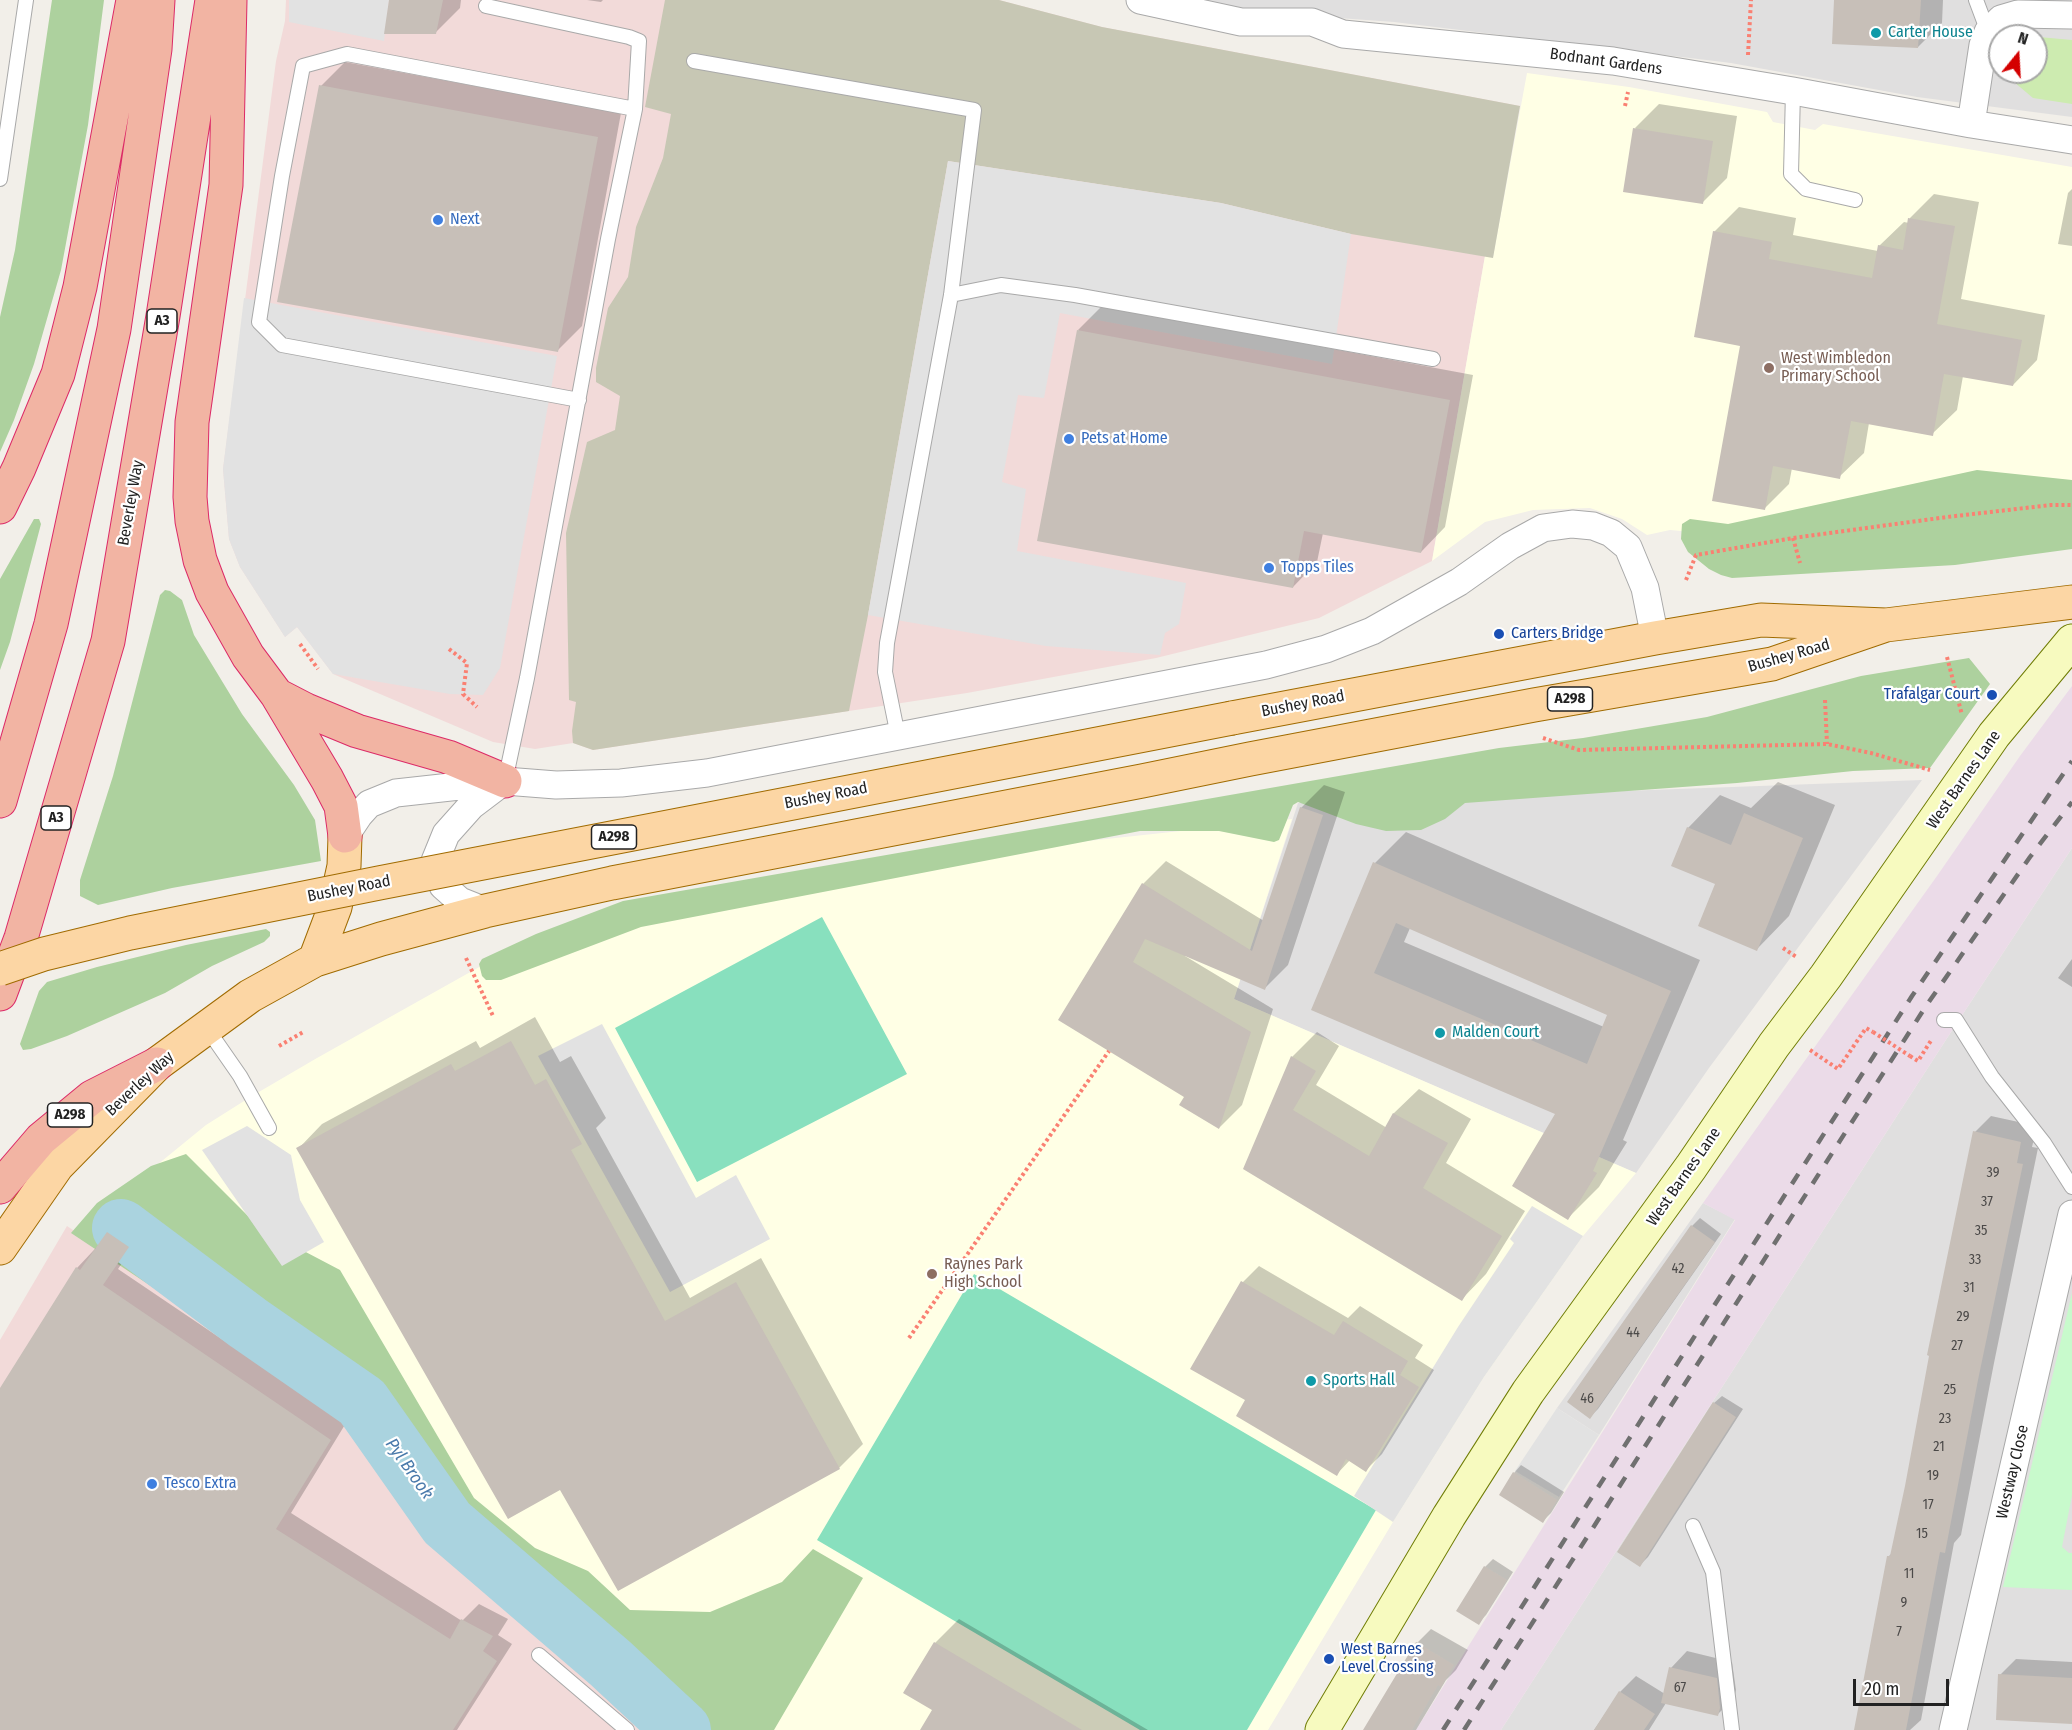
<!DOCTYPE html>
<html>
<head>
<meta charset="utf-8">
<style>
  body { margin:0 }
  #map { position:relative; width:2072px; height:1730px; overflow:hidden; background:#f2efe9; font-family:"Fira Sans Condensed",sans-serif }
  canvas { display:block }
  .north { position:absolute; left:1988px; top:24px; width:60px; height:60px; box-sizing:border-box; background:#fff; border:2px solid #a7a7a7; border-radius:50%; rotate:18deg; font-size:16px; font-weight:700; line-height:24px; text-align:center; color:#222 }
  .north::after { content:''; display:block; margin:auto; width:21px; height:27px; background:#d40000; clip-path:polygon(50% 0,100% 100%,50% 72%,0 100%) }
  .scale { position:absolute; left:1853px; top:1679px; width:96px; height:27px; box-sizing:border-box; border:3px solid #222; border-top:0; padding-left:8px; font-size:18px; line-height:21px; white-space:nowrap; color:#222; -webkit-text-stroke:4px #fff; paint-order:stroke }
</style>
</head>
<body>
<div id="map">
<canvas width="2072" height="1730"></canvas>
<div class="north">N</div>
<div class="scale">20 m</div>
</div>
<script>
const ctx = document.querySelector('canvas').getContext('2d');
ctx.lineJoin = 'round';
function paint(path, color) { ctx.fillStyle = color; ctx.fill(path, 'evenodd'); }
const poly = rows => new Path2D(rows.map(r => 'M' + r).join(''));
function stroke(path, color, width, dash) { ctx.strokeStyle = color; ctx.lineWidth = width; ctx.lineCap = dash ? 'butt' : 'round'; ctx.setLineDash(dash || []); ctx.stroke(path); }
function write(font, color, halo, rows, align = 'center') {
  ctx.font = font + ' "Fira Sans Condensed",sans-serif'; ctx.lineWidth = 4.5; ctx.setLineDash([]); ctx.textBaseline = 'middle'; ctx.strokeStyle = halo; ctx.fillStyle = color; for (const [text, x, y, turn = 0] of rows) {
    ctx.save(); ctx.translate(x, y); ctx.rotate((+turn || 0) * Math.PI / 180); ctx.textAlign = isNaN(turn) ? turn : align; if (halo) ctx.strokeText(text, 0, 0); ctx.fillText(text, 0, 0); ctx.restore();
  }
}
paint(poly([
  [1190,0,2072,0,2072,117,1917,97,1731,63,1394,22,1242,11],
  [2000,36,2036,36,2036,72,2000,72],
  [1922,780,1709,1068,1636,1173,1234,999,1298,803],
  [2072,848,2072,1730,1501,1730,1951,1032],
  [1703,1203,1735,1219,1599,1435,1557,1408]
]), '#e0dfdf');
paint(poly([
  [286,0,999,0,1102,27,1520,106,1485,256,1432,561,1319,618,1156,658,967,693,593,750,573,743,535,749,493,742,333,674,297,627,285,637,240,567,229,539,223,469,276,61,285,21],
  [67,1226,353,1417,599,1661,673,1730,0,1730,0,1340]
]), '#f2dad9');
paint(poly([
  [2072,686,2072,848,1951,1032,1501,1730,1416,1730,1735,1220,1703,1203,1937,876,2020,756]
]), '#ebdbe8');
paint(poly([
  [1527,73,1629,87,1767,112,1773,122,1815,130,1823,124,2072,167,2072,485,1727,535,1670,530,1647,535,1622,519,1590,508,1533,510,1485,522,1432,561,1485,256,1493,257],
  [1292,819,1234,999,1636,1173,1583,1236,1484,1377,1393,1522,1268,1730,756,1730,468,1501,157,1165,206,1125,252,1096,317,1058,506,952,921,859]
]), '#ffffe5');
paint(poly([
  [665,0,999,0,1102,27,1520,106,1493,258,1351,234,1221,203,948,161,868,615,849,711,593,750,573,743,572,731,576,702,569,700,566,533,587,442,615,430,620,396,596,382,596,368,608,308,628,277,636,227,663,158,671,114,645,107]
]), '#c7c7b4');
paint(poly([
  [2039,37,2072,40,2072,104,2033,98,2014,82,2010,72,2036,72,2036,39]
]), '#cdebb0');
paint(poly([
  [52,0,104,0,88,125,61,270,34,364,14,420,0,452,0,317,15,250],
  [1977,470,2072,480,2072,549,1955,565,1732,578,1721,575,1709,569,1688,552,1681,539,1682,524,1690,519,1728,524],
  [34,519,39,519,41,524,10,642,0,670,0,579],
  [165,590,170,591,182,600,194,635,242,714,294,785,315,820,321,861,172,888,98,905,80,896,80,880,113,776,160,595],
  [1969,658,1990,684,1930,768,1853,771,1737,783,1465,803,1445,819,1421,830,1386,831,1356,824,1298,802,1293,805,1279,840,1274,842,1219,831,1140,831,641,927,501,980,486,980,482,976,479,964,482,959,536,934,623,901,1499,748,1583,738,1707,717,1861,676],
  [266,929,270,932,270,936,264,942,212,966,165,993,67,1036,31,1049,23,1050,20,1044,39,991,47,982,97,967,186,945],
  [186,1154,260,1228,340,1270,474,1498,535,1548,588,1571,630,1610,710,1612,782,1582,813,1549,863,1578,774,1730,669,1730,594,1662,470,1574,351,1419,71,1233,97,1203,151,1166]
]), '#add19e');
paint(poly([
  [2072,1293,2072,1495,2062,1547,2069,1553,2072,1553,2072,1590,2003,1587]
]), '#c8facc');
paint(poly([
  [822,917,907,1074,697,1182,615,1028],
  [974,1274,1376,1510,1247,1730,1140,1730,817,1540]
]), '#88e0be');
paint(poly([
  [289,0,389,0,384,41,289,22],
  [948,161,1221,203,1351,234,1332,364,1060,313,1044,398,1018,395,1002,482,1026,489,1017,551,1186,583,1179,624,1165,633,1160,655,1046,646,868,615],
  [244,298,557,356,500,668,483,695,450,694,333,674,297,627,285,637,240,567,229,539,223,469],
  [602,1024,696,1198,736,1175,770,1239,670,1292,538,1056],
  [247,1126,291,1155,300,1200,324,1242,282,1266,202,1150],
  [1532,1206,1583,1236,1484,1377,1393,1522,1354,1496,1458,1327,1514,1243,1510,1239],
  [1557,1408,1599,1435,1559,1497,1515,1471]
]), '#e2e2e2');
paint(poly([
  [390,0,461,0,460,8,435,33],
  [587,0,603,0,601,2],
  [1836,0,1943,0,1942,23,1918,47],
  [345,62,621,113,582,326,558,350,321,86],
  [1659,104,1737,116,1727,178,1702,203,1635,128],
  [2072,189,2072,246,2058,244,2068,193],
  [1934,194,1979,202,1961,299,2045,315,2037,360,2013,385,1963,376,1957,410,1932,434,1869,423,1864,453,1839,477,1792,468,1789,484,1764,509,1742,345,1714,232,1739,207,1796,218,1793,235,1878,251,1879,246,1904,222,1909,223,1910,218],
  [1102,306,1473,375,1445,527,1421,552,1323,533,1317,562,1293,587,1078,330],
  [1778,782,1835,805,1789,916,1757,949,1717,883,1688,828,1720,795,1751,808],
  [1324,785,1345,792,1288,965,1265,988,1186,955,1185,956,1273,1009,1242,1105,1219,1128,1186,1097,1060,1019,1143,884,1166,861,1264,921,1301,808],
  [1406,832,1700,960,1623,1140,1627,1142,1599,1187,1568,1218,1558,1113,1313,1009,1375,863],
  [1410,928,1609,1015,1604,1027,1404,942],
  [2072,959,2072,987,2058,978],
  [535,1017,560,1062,571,1056,606,1118,596,1128,690,1298,761,1258,863,1444,839,1468,560,1488,298,1149,322,1124,476,1041,480,1048],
  [1317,1032,1339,1046,1316,1085,1387,1128,1394,1113,1419,1089,1471,1119,1446,1163,1525,1211,1486,1274,1462,1299,1245,1168,1292,1057],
  [1991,1116,2037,1126,2032,1147,2038,1148,1994,1363,1961,1535,1954,1543,1921,1720,1910,1730,1872,1730,1889,1556,1893,1552,1975,1132],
  [125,1217,144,1230,118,1269,346,1423,291,1513,462,1621,479,1604,508,1619,498,1635,512,1644,457,1730,0,1730,0,1390,77,1268],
  [1700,1218,1721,1234,1598,1409,1590,1417,1692,1226],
  [1259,1266,1348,1318,1360,1306,1423,1345,1415,1358,1434,1370,1382,1454,1366,1470,1350,1460,1337,1474,1247,1399,1192,1368,1243,1282],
  [1722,1396,1743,1409,1648,1557,1640,1565,1714,1403],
  [1521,1465,1564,1492,1551,1513,1543,1521,1514,1473],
  [1493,1559,1513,1572,1486,1615,1478,1623,1485,1567],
  [959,1619,1148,1730,922,1730,934,1709,935,1643],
  [1431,1629,1468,1650,1456,1670,1446,1680,1416,1730,1365,1730,1417,1643],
  [1687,1651,1732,1662,1736,1690,1734,1698,1718,1714,1666,1703,1649,1730,1594,1730,1620,1692,1636,1676,1665,1694,1671,1668],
  [2016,1659,2072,1662,2072,1722,2000,1675]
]), '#0003');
stroke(poly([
  [121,1228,248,1323,362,1402,447,1523,610,1663,682,1730]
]), '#aad3df', 58);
paint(poly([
  [389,0,443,0,436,34,384,34],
  [1834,0,1921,0,1918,48,1832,44],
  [319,85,598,137,558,352,277,302],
  [1633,128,1713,141,1703,204,1623,192],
  [1908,218,1955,226,1937,324,2022,340,2013,386,1944,374,1933,436,1851,421,1840,479,1773,466,1765,510,1712,501,1740,346,1694,337,1713,231,1772,242,1769,259,1872,278,1878,245,1903,250],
  [1077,330,1450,400,1421,553,1304,531,1293,588,1037,541],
  [1300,807,1323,815,1265,990,1145,939,1133,962,1251,1032,1219,1129,1179,1105,1184,1097,1058,1020,1142,883,1252,951],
  [1744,813,1803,838,1757,951,1698,926,1715,884,1671,866,1687,827,1731,845],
  [1373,862,1671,991,1593,1171,1597,1173,1568,1220,1512,1186,1555,1114,1311,1010],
  [1396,923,1607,1015,1587,1064,1374,973],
  [511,1041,535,1085,546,1079,582,1144,571,1150,665,1321,736,1282,840,1469,618,1591,560,1490,508,1519,296,1148,451,1064,455,1071],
  [1291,1056,1316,1071,1293,1110,1369,1156,1393,1113,1448,1143,1423,1188,1502,1236,1462,1301,1243,1169],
  [1973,1131,2021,1142,2017,1163,2023,1164,1978,1380,1945,1553,1940,1552,1906,1730,1854,1730,1887,1556,1890,1556,1905,1486,1929,1356,1927,1355],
  [1691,1225,1715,1242,1590,1419,1567,1402],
  [107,1232,129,1247,103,1285,331,1440,276,1529,450,1639,461,1619,493,1636,483,1651,497,1661,453,1730,0,1730,0,1388,76,1267,80,1270],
  [1241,1281,1334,1335,1343,1321,1408,1361,1400,1375,1419,1387,1366,1472,1346,1459,1337,1476,1236,1416,1245,1400,1190,1369],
  [1713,1402,1736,1417,1640,1567,1617,1552],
  [1513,1472,1557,1500,1543,1523,1499,1495],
  [1484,1566,1507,1580,1479,1625,1456,1611],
  [934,1642,1082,1730,920,1730,932,1710,903,1693],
  [1416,1642,1454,1665,1441,1687,1438,1685,1412,1730,1363,1730],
  [1669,1667,1717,1678,1720,1708,1718,1716,1661,1703],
  [1998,1674,2072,1678,2072,1724,1996,1720],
  [1619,1691,1655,1714,1644,1730,1594,1730]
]), '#c7bfb8');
const service = poly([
  [1976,0,1988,32],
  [486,6,629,37,639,41,635,109,608,239,527,678,505,781],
  [694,61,974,110,951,295,887,643,885,672,898,736],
  [1793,91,1791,174,1806,189,1855,200],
  [0,179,26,0],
  [951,295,1001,285,1075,295,1433,359],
  [579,400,282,345,259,322,282,176,303,66,347,54,635,109],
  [1944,1020,1956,1020,1992,1077,2044,1143,2072,1187],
  [206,1027,240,1076,269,1128],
  [1693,1526,1713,1572,1732,1730],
  [539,1655,627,1730]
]);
const minor = poly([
  [1140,0,1241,22,1312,22,1343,34,1613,61,1793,91,1971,124,2072,140],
  [1971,124,1983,45,1988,32,2001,19,2018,14,2072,15],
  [345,836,359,815,369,804,396,793,505,781,556,785,621,783,707,773,1266,665,1326,649,1372,631,1459,582,1510,546,1543,528,1572,524,1593,526,1611,533,1628,547,1645,588,1655,638],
  [485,911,460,901,443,886,435,861,446,834,471,806,504,781],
  [1953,1730,2072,1214]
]);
const secondary = poly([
  [1322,1730,1449,1516,1528,1392,1691,1167,1774,1045,1826,976,1994,735,2072,641]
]);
const primary = poly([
  [1232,718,1655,638,1761,620,1886,625,2072,602],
  [315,960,335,907,344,866,345,836],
  [0,1248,57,1166,157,1064,250,996,315,960,381,939,485,911,612,883,1142,781,1250,759,1534,705,1772,664,1886,625]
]);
const trunk = poly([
  [230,0,226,185,192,422,190,497,192,521,200,560,212,592,248,656,277,695,327,779,341,806,345,836],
  [0,507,19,468,58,374,80,287,133,0],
  [277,695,306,710,357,731,448,757,505,781],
  [0,801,51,624,114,329,155,49,158,0],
  [0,994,21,938,108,641,163,316,212,0],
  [0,1187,41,1139,92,1097,157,1064]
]);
stroke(service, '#a9a9a9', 16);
stroke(minor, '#a9a9a9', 29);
stroke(secondary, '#707d05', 35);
stroke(primary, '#a06b00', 35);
stroke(trunk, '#dc2a67', 35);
stroke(poly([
  [1748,55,1751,0],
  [1625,106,1628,92],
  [1793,538,1800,563],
  [1686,580,1696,555,1793,538,1947,517,2051,505,2072,505],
  [300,644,318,669],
  [449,649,467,663,463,694,477,707],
  [1947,657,1962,715],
  [1825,700,1827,744],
  [1543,738,1579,750,1827,744,1871,753,1930,770],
  [1783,948,1798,958],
  [466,958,493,1016],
  [279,1046,305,1031],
  [1810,1050,1838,1069,1866,1028,1873,1032],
  [1910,1056,1918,1061,1932,1039],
  [909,1338,1109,1051]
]), '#fa8072', 4, [3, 3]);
stroke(service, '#fff', 14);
stroke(minor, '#fff', 27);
stroke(secondary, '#f7fabf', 33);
stroke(primary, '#fcd6a4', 33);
stroke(trunk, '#f2b4a3', 33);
stroke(poly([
  [1443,1730,1912,996,2072,761],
  [1464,1730,1926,1006,2030,857,2072,802]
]), '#707070', 4.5, [12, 12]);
const primaryBridge = poly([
  [0,969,44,954,130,933,379,883,1232,718]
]);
stroke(primaryBridge, '#a06b00', 35, []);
stroke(poly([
  [1873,1032,1910,1056]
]), '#fa8072', 4, [3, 3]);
stroke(primaryBridge, '#fcd6a4', 33);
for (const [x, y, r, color] of [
  [1876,33,6,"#0f9aa8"],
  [438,220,6,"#3f7fe0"],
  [1769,368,6,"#8d6e63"],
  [1069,439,6,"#3f7fe0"],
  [1269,568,6,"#3f7fe0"],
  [1499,634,6,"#1a4fb4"],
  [1992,695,6,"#1a4fb4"],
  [1440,1033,6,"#0f9aa8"],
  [932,1274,6,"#8d6e63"],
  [1311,1381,6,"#0f9aa8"],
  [152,1484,6,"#3f7fe0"],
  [1329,1659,6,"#1a4fb4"]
]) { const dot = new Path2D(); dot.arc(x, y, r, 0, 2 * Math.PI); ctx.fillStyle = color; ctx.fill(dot); stroke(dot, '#fff', 2); }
write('14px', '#4b4948', null, [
  ["39",1993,1173],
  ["37",1987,1202],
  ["35",1981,1231],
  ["33",1975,1260],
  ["42",1678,1269],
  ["31",1969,1288],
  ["29",1963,1317],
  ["44",1633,1333],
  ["27",1957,1346],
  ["25",1950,1390],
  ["46",1587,1399],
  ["23",1945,1419],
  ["21",1939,1447],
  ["19",1933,1476],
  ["17",1928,1505],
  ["15",1922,1534],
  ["11",1909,1574],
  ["9",1904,1603],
  ["7",1899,1632],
  ["67",1680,1688]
]);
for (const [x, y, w] of [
  [162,321,30],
  [1570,699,45],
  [56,818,30],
  [614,837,45],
  [70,1115,45]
]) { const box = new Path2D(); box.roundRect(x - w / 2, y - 12, w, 24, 4.5); ctx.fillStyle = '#fff'; ctx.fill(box); stroke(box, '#222', 1.5); }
write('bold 15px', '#222', null, [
  ["A3",162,321],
  ["A298",1570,699],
  ["A3",56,818],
  ["A298",614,837],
  ["A298",70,1115]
]);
write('16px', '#0d838f', '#fff', [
  ["Carter House",1888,33],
  ["Malden Court",1452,1033],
  ["Sports Hall",1323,1381]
], 'left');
write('16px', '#222', '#fff', [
  ["Bodnant Gardens",1606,62,8],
  ["Beverley Way",131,503,-80],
  ["Bushey Road",1789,656,-16],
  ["Bushey Road",1303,704,-11],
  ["West Barnes Lane",1964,780,-55],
  ["Bushey Road",826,796,-11],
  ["Bushey Road",349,889,-11],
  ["Beverley Way",140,1084,-43],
  ["West Barnes Lane",1684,1177,-55],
  ["Westway Close",2013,1472,-77]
]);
write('16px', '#366cbe', '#fff', [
  ["Next",450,220],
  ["Pets at Home",1081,439],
  ["Topps Tiles",1281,568],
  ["Tesco Extra",164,1484]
], 'left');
write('16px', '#785e54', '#fff', [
  ["West Wimbledon",1781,359],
  ["Primary School",1781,377],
  ["Raynes Park",944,1265],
  ["High School",944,1283]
], 'left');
write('16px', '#164399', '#fff', [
  ["Carters Bridge",1511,634],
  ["Trafalgar Court",1980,695,"right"],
  ["West Barnes",1341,1650],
  ["Level Crossing",1341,1668]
], 'left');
write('italic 18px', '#4a7aab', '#fff', [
  ["Pyl Brook",409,1469,55]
]);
</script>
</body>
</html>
